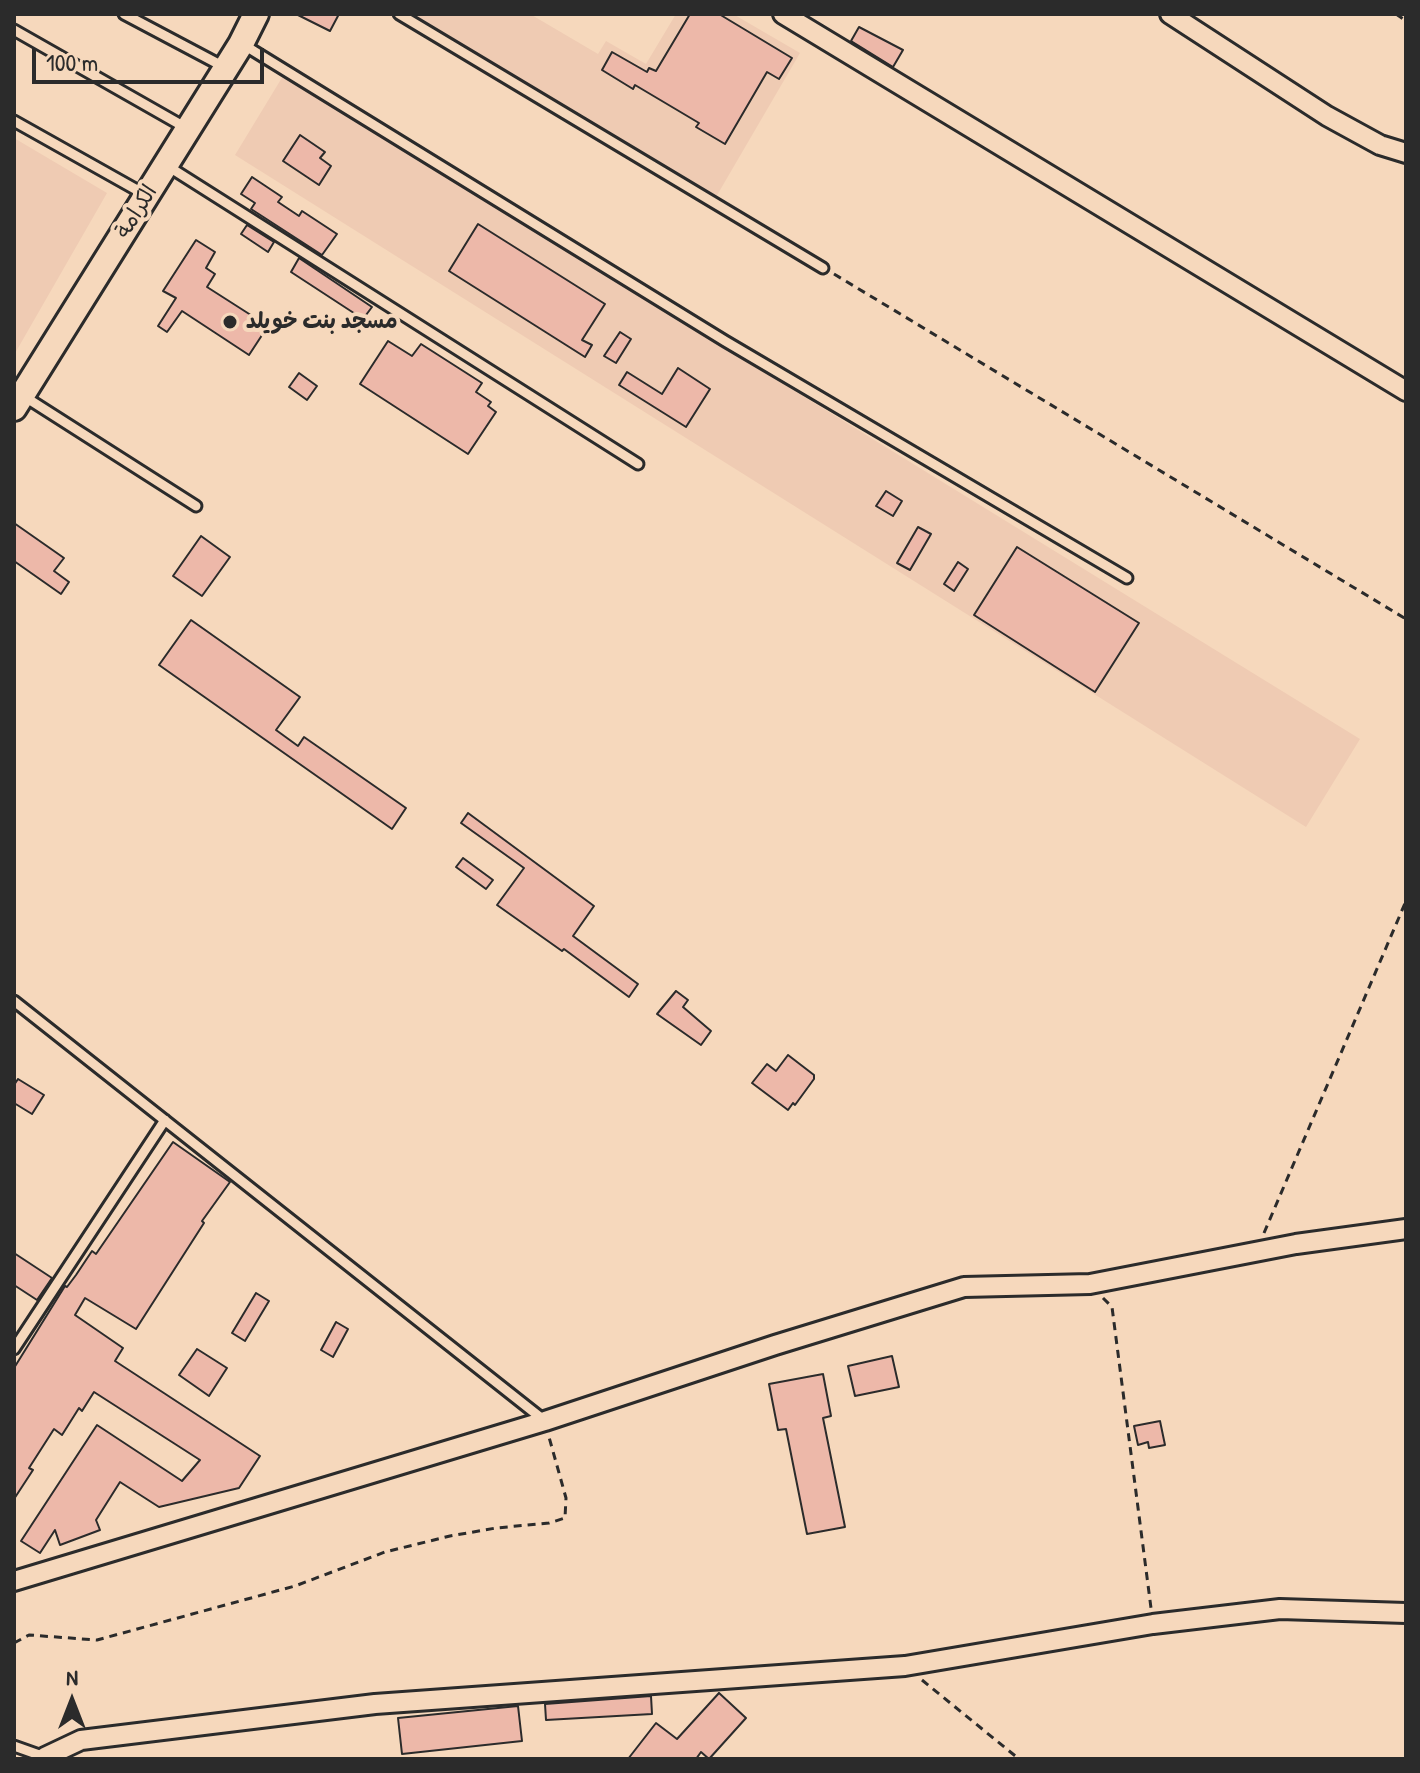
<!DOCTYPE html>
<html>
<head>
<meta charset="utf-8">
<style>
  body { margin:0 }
  #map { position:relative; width:1420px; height:1773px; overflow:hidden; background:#f6d8bc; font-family:"Patrick Hand",sans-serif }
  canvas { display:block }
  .frame { position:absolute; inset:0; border:16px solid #2b2b2b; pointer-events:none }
  .north { position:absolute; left:32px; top:1661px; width:80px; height:80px; -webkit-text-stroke:6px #f6d8bc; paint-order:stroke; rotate:0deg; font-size:22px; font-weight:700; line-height:32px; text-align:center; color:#2b2b2b }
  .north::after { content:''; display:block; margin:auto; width:28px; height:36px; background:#2b2b2b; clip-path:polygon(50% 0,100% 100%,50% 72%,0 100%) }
  .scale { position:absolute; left:32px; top:48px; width:232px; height:36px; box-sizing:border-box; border:4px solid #2b2b2b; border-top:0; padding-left:10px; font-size:24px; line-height:28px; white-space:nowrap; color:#2b2b2b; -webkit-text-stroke:6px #f6d8bc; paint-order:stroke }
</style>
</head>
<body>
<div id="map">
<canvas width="1420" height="1773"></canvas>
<div class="frame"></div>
<div class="north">N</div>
<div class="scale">100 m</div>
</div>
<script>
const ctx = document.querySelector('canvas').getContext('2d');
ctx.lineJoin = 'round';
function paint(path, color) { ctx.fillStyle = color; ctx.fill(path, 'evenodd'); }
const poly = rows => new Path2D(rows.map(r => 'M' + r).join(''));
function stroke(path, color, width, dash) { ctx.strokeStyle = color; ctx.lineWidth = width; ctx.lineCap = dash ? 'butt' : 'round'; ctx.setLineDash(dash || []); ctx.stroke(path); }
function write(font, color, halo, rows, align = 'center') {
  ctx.font = font + ' "Patrick Hand","Playpen Sans Arabic",sans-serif'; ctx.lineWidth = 8; ctx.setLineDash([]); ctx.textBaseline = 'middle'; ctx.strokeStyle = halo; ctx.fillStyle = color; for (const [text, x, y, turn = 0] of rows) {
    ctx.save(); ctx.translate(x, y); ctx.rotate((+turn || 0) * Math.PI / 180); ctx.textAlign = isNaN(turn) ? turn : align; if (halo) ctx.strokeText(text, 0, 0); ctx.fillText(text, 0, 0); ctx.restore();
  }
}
paint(poly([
  [400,14,530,14,598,54,606,41,646,64,676,14,733,14,800,53,716,197],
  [283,76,1360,739,1306,827,235,155],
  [14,138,107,193,14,355]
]), '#efcbb3');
const building = poly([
  [296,14,339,14,330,31,296,14],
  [690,14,719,14,792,58,779,79,767,72,725,144,696,127,699,123,635,85,633,89,602,70,612,52,647,72,649,68,656,71,690,14],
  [859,27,903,50,893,67,851,41,859,27],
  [300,135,325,152,320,158,331,166,319,185,283,161,300,135],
  [252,177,282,197,278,202,299,216,302,211,337,234,322,255,251,209,255,203,241,194,252,177],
  [478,224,605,304,582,340,592,345,585,357,449,271,478,224],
  [247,225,274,242,268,252,241,234,247,225],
  [196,240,215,252,206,268,215,274,207,287,268,326,249,355,182,311,167,332,158,326,176,298,163,291,196,240],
  [299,258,372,307,363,319,291,272,299,258],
  [620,332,631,339,616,363,604,356,620,332],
  [388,341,412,356,421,344,482,383,476,392,491,402,488,406,496,412,468,454,360,384,388,341],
  [678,368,710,389,686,427,619,385,627,372,662,394,678,368],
  [299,373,317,386,307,400,289,387,299,373],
  [886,491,902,501,893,516,876,506,886,491],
  [14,523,64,558,54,571,69,582,61,594,14,561,14,523],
  [918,527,931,534,910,570,897,563,918,527],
  [201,536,230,557,202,596,173,576,201,536],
  [1017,547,1139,623,1095,692,974,615,1017,547],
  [958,562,968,569,954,591,944,584,958,562],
  [191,620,300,697,276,730,298,746,304,737,406,808,392,829,159,665,191,620],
  [468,813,594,906,573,936,638,984,629,997,564,949,562,951,497,905,524,868,461,823,468,813],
  [463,858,493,880,486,889,456,867,463,858],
  [676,991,688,1000,683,1007,711,1031,701,1045,657,1014,676,991],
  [788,1055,814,1075,814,1079,795,1105,793,1103,788,1110,752,1083,767,1064,776,1071,788,1055],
  [18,1079,44,1095,32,1114,14,1103,14,1085,18,1079],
  [173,1142,230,1182,202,1221,204,1223,136,1329,85,1298,75,1315,123,1348,115,1361,260,1456,239,1488,159,1507,120,1482,96,1520,100,1530,60,1545,55,1530,40,1553,21,1541,97,1425,182,1481,200,1460,94,1392,82,1411,79,1408,62,1435,54,1429,29,1468,33,1470,14,1499,14,1368,65,1286,67,1287,76,1275,92,1251,96,1254,173,1142],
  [14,1253,52,1278,37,1300,14,1285,14,1253],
  [256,1293,269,1301,245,1341,232,1333,256,1293],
  [336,1322,348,1329,333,1357,321,1350,336,1322],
  [197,1349,227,1368,209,1396,179,1375,197,1349],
  [892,1356,899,1387,855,1396,848,1366,892,1356],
  [823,1374,831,1416,823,1418,845,1527,807,1534,786,1429,778,1430,769,1384,823,1374],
  [1160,1421,1165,1445,1149,1448,1148,1442,1138,1445,1134,1426,1160,1421],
  [719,1693,746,1718,709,1759,701,1752,696,1759,628,1759,656,1723,677,1739,719,1693],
  [651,1696,652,1714,546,1720,545,1704,651,1696],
  [518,1706,522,1741,402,1754,398,1718,518,1706]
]);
paint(building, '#edb8a9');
stroke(building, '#2b2b2b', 2);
const lane = poly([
  [124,14,226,68],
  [399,14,823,268],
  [14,30,188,129],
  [244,45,725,341,1127,578],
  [14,121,144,194],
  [166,165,638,464],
  [22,395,196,506],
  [14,1001,545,1421],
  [14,1349,165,1120],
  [14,1746,45,1757]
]);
const street = poly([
  [783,14,1406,391],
  [1170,14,1327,116,1380,145,1406,153],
  [14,1581,545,1421,775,1345,964,1287,1090,1284,1296,1244,1406,1229],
  [45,1757,81,1740,375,1704,905,1666,1153,1624,1280,1609,1406,1613]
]);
const secondary = poly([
  [14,408,241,44,256,14]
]);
stroke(lane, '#2b2b2b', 15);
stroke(street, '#2b2b2b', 24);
stroke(secondary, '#2b2b2b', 30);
stroke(poly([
  [1396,14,1406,21],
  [834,274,1406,619],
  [1264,1233,1406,901],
  [1103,1298,1112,1307,1151,1608],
  [14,1643,29,1635,97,1640,295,1586,385,1552,450,1536,496,1528,549,1523,565,1518,566,1498,549,1437],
  [922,1680,1019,1759]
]), '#2b2b2b', 3, [8, 6]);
stroke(lane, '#f6d8bc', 9);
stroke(street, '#f6d8bc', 18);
stroke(secondary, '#f6d8bc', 24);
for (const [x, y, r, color] of [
  [230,322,8,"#2b2b2b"]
]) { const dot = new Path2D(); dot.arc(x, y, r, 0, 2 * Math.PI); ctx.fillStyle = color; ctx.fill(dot); stroke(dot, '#f6d8bc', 3); }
write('22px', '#2b2b2b', '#f6d8bc', [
  ["الكرامة",137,212,-58]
]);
write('bold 22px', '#2b2b2b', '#f6d8bc', [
  ["مسجد بنت خويلد",246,322]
], 'left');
</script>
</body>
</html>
